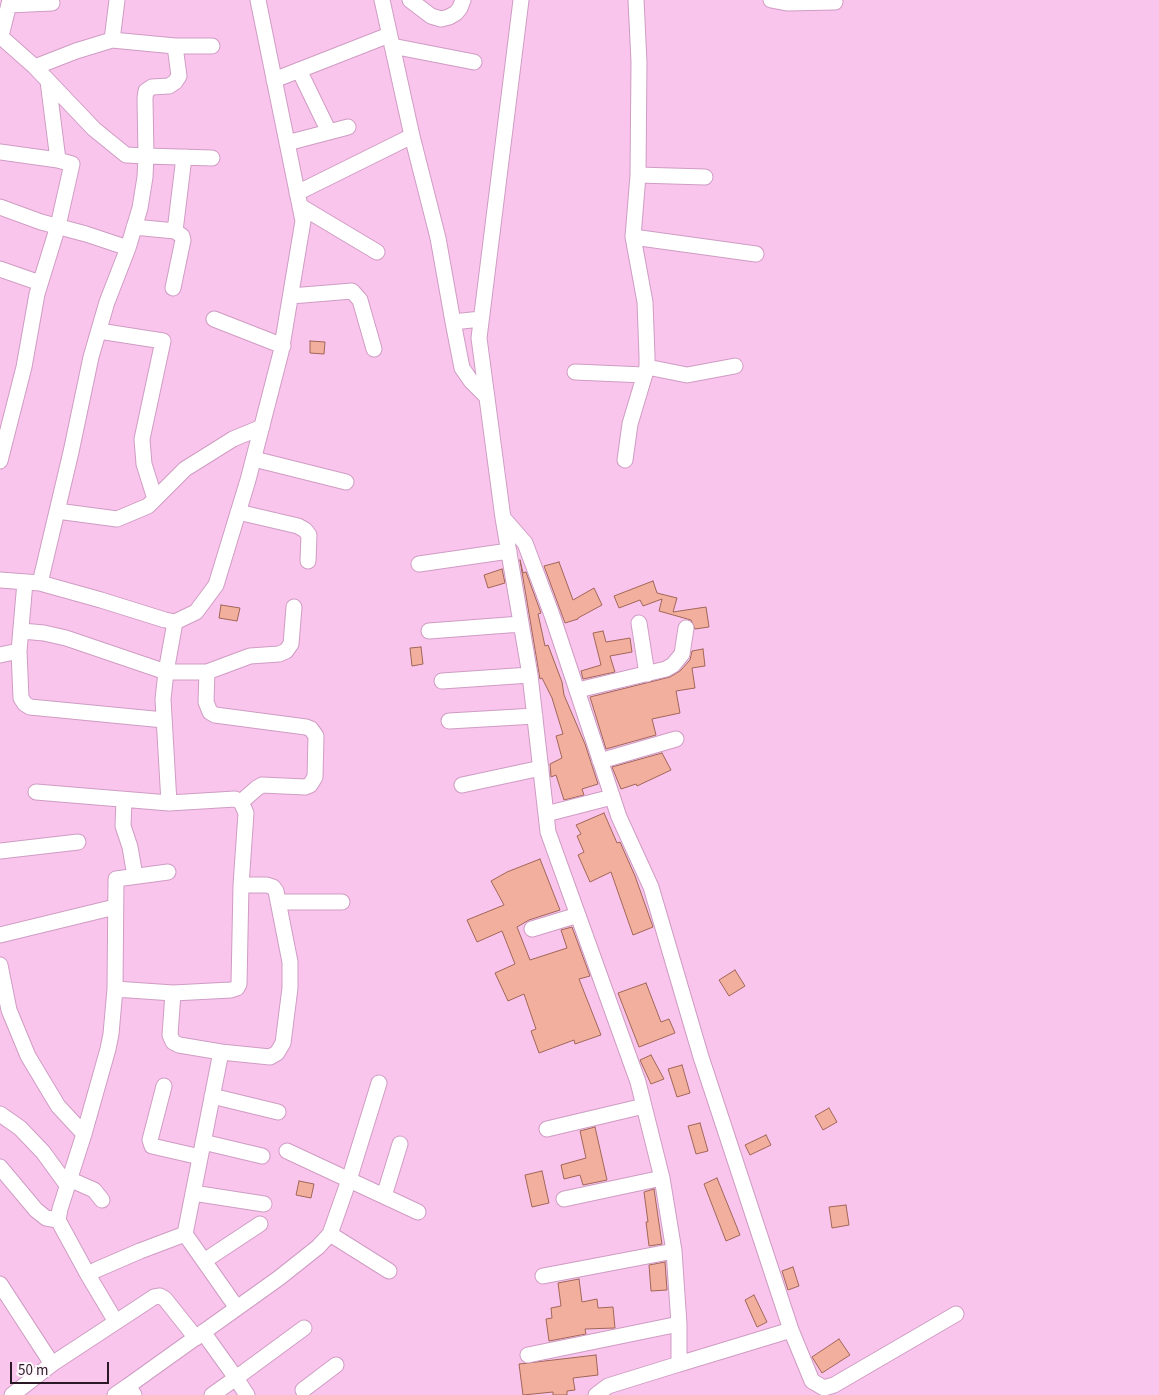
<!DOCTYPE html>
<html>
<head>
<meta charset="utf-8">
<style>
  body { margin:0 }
  #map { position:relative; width:1159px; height:1395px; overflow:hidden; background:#fac5ed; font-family:"Source Sans 3",sans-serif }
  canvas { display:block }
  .scale { position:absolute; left:10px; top:1362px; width:99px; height:22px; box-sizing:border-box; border:2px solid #2b1827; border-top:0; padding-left:6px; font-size:15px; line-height:18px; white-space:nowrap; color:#2b1827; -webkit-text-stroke:4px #fdf7fb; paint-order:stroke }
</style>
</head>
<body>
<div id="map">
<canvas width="1159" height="1395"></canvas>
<div class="scale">50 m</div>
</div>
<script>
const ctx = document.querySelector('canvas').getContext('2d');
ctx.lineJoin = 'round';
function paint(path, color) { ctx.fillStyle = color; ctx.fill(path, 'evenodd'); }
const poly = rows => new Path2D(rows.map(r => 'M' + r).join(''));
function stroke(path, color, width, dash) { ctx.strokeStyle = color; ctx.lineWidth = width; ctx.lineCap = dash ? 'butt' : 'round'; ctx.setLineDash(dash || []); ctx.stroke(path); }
const building = poly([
  [310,341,325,342,324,354,310,353,310,341],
  [520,560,523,573,526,572,541,613,538,614,545,646,548,645,562,682,564,695,585,744,598,784,582,789,584,795,564,800,556,775,551,777,550,764,562,758,556,736,563,734,552,698,542,678,540,679,520,560],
  [559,562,573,600,594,588,602,605,578,618,578,619,565,623,544,566,559,562],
  [502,569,505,583,488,588,484,575,502,569],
  [653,581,657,593,677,598,673,612,706,607,709,627,695,629,691,620,659,611,662,599,643,606,640,600,619,608,614,596,653,581],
  [221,605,240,608,237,621,219,618,221,605],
  [603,631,606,642,630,638,632,652,610,656,615,672,583,679,581,671,601,665,593,633,603,631],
  [421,647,423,664,412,666,410,648,421,647],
  [703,649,705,666,692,668,695,688,676,691,680,713,652,719,656,735,606,749,590,697,670,677,680,671,690,660,692,651,703,649],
  [662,753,671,770,637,786,636,784,621,789,612,767,662,753],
  [604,813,617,843,620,842,635,876,653,927,633,935,611,872,590,882,578,855,584,852,577,836,581,834,576,825,604,813],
  [540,859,560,910,529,920,517,927,530,960,567,948,561,930,572,927,590,976,579,979,601,1035,575,1044,574,1040,539,1053,531,1031,536,1029,524,994,508,1001,495,973,515,964,502,931,477,942,467,920,504,905,491,881,507,872,540,859],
  [735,970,745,986,729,996,719,980,735,970],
  [646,983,661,1022,669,1019,675,1033,639,1047,618,993,646,983],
  [651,1055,664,1079,651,1084,640,1060,651,1055],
  [682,1065,690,1093,677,1097,668,1069,682,1065],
  [829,1108,837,1122,823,1130,815,1116,829,1108],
  [700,1123,708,1151,696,1154,688,1126,700,1123],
  [595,1127,607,1180,583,1185,580,1175,564,1179,561,1165,586,1158,580,1131,595,1127],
  [766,1135,771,1145,750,1155,745,1145,766,1135],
  [542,1171,549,1203,532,1207,525,1175,542,1171],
  [717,1178,740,1235,726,1241,704,1184,717,1178],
  [299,1181,314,1184,311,1198,296,1195,299,1181],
  [654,1189,662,1244,649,1246,646,1222,648,1222,644,1192,654,1189],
  [846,1205,849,1225,832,1228,829,1207,846,1205],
  [665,1262,667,1290,651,1291,649,1265,665,1262],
  [793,1267,799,1286,788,1290,782,1271,793,1267],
  [579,1279,582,1302,597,1299,598,1308,613,1307,615,1328,585,1329,586,1334,549,1341,546,1319,552,1318,551,1308,561,1306,558,1283,579,1279],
  [754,1295,767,1322,757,1327,745,1300,754,1295],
  [839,1339,850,1355,822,1373,812,1357,839,1339],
  [596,1355,598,1375,573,1378,575,1390,567,1391,567,1395,553,1395,553,1392,523,1395,519,1364,596,1355]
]);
paint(building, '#f3af9e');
stroke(building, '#a06657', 1);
const minor = poly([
  [382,0,412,136,438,238,453,322,481,319],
  [410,0,431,16,441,19,449,17,456,13,460,8,463,0],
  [521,0,479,338,503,518,530,675,548,832,638,1082,662,1178,674,1251,679,1324,679,1364,608,1386,596,1395],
  [771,0,787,3,835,2],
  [9,5,52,3],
  [0,36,35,67,76,51,112,40,117,0],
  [1,36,10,0],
  [112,40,175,46,179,76,175,82,169,86,152,87,146,91,145,98,146,156,212,158],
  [175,46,212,46],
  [392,46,474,62],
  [299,70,329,132],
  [274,80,389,35],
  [287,143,348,127],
  [0,152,58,160],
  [638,175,705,177],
  [297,193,412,136],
  [300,206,377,252],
  [0,207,41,222,86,234,128,248,140,208,145,177,146,156,126,155,94,129,35,67],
  [134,227,175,231,182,236,183,240,173,288],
  [175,231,184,157],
  [633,237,756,254],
  [0,269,40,283],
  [291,296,352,291,360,300,374,349],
  [214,319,283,346],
  [453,322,462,368,471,381,487,397],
  [99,331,163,341,142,439,144,464,155,499],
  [647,367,687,375,735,366],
  [575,372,644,375],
  [254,459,346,482],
  [625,460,630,424,647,367,647,356,645,302,633,237,638,175,639,62,636,0],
  [0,461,24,367,37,294,58,226,72,164,58,160,48,81],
  [57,511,117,519,148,506,185,469,233,439,262,427],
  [238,512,298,526,305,530,309,535,308,561],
  [504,519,525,543,552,615,619,817,651,887,701,1057,791,1330,679,1364],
  [419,564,509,551],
  [0,580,40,583,101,600,165,620,175,622,196,612,216,585,248,480,281,352,303,221,258,0],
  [25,582,19,651,21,698,25,704,30,707,164,720],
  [40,583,71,452,91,357,107,302,128,248],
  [175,622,166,672,207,672,250,656,279,654,286,651,291,644,294,607],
  [639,623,647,674],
  [22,631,44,633,66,638,166,672,163,699,169,803,235,799,241,802,246,813,241,885,239,984,237,988,231,990,173,993,115,989],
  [429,631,521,624],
  [0,655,19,651],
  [207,672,206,702,210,712,215,715,306,727,311,729,316,736,315,777,310,785,305,787,262,785,257,788,241,802],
  [442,681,530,675],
  [578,690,666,669,673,665,682,654,686,628],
  [449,721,535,716],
  [600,761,676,739],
  [462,785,541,768],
  [36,792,169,803],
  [124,800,123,826,130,847,135,876],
  [546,814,612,797],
  [0,851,78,842],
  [278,902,342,902],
  [532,929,578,915],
  [0,935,115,907],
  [0,965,9,1010,28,1056,58,1106,84,1134],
  [173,993,170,1035,173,1042,179,1045,221,1052],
  [164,1086,150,1140,152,1146,200,1157],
  [212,1096,278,1112],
  [0,1114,20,1128,43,1152,67,1185],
  [547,1129,644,1106],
  [203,1142,262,1156],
  [287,1151,418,1212],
  [0,1167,36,1210,46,1218,58,1220],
  [69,1179,94,1190,102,1200],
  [193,1193,264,1204],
  [384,1196,400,1144],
  [564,1199,662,1178],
  [185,1234,221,1052,270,1057,277,1053,283,1043,290,988,290,962,276,891,273,887,267,885,241,885],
  [330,1234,389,1271],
  [204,1261,260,1224],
  [88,1275,96,1270,140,1251,185,1234,237,1308],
  [543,1276,674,1251],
  [0,1284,52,1364],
  [116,1322,154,1297,160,1296,165,1299,196,1338],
  [791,1330,812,1381,824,1388,834,1385,956,1314],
  [203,1332,236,1378,304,1328],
  [528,1355,679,1324],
  [128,1386,279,1278,318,1247,330,1234,349,1180,379,1083],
  [303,1390,336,1365],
  [12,1395,52,1364,116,1322,88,1275,58,1220,60,1209,84,1134,108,1049,111,1034,115,989,116,879,168,872],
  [115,1395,128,1386,134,1395],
  [212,1395,236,1378,247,1395]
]);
stroke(minor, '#cf9cc3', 17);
stroke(minor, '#fff', 15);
</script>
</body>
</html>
